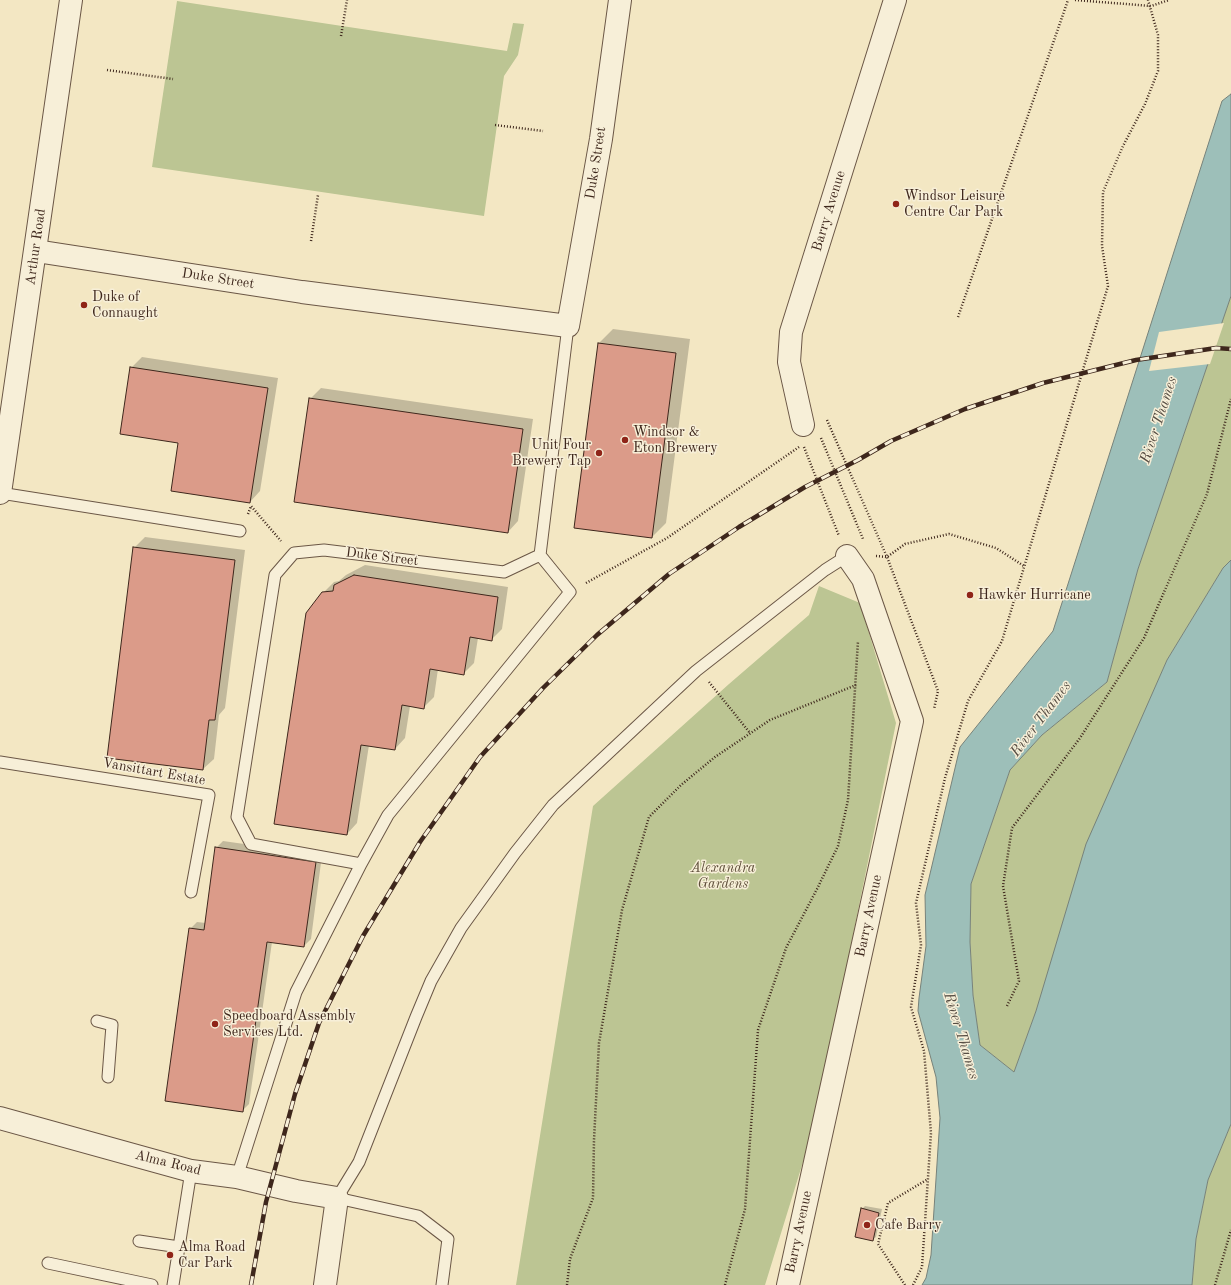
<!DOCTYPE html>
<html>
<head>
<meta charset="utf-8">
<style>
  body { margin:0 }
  canvas { display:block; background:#f3e7c3 }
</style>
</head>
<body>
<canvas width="1231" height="1285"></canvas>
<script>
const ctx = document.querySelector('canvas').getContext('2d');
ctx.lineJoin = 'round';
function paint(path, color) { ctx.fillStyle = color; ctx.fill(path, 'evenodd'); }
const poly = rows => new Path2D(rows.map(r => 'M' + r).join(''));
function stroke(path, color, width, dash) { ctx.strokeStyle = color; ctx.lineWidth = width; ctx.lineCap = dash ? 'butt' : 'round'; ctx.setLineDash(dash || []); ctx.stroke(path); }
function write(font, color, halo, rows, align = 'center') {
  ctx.font = font + ' "Old Standard TT",serif'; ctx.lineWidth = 3; ctx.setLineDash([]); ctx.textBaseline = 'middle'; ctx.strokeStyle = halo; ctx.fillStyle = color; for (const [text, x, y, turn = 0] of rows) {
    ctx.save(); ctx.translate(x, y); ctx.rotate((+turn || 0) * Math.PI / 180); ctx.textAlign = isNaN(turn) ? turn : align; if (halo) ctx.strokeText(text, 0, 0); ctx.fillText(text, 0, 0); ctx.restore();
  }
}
paint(poly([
  [177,1,507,51,513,23,524,24,518,55,504,76,484,216,152,167],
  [1231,296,1231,560,1223,568,1167,660,1143,716,1014,1072,980,1045,973,995,970,942,971,884,1010,770,1042,735,1107,682,1138,569],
  [819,586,860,603,896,723,815,1123,765,1285,516,1285,593,806,729,684,809,615],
  [1231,1124,1231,1285,1192,1285,1196,1239,1208,1180]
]), '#bcc593');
const water = poly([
  [1231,94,1231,296,1138,569,1107,682,1042,735,1010,770,971,884,970,942,973,995,980,1045,1014,1072,1036,1011,1086,844,1167,660,1223,568,1231,560,1231,1124,1208,1180,1196,1239,1192,1285,922,1285,926,1278,931,1255,940,1118,936,1077,918,1011,919,998,926,946,925,895,960,747,1053,631,1222,101,1231,94]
]);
paint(water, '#9dbfb9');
stroke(water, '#77827a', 1);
paint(poly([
  [1224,323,1210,364,1149,371,1159,332]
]), '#f3e7c3');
paint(poly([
  [613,329,690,339,666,523,652,537,599,343],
  [142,357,278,378,260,491,250,502,179,442,131,368],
  [321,388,533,419,518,521,508,532,310,399],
  [145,537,245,550,225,708,219,715,214,759,203,769,134,548],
  [365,565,508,587,502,629,491,640,478,638,474,663,464,673,438,669,434,697,423,708,410,706,405,738,395,749,369,745,357,823,347,834,323,593,334,582,339,581,346,575],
  [223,841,322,855,311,939,304,946,272,942,249,1104,242,1111,190,929,197,922,206,923,216,848],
  [865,1206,882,1209,876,1237,872,1240,862,1209]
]), '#0003');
const building = poly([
  [598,343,676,353,652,538,574,528,598,343],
  [130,367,268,388,250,503,171,491,178,443,120,434,130,367],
  [309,398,523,429,508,533,294,502,309,398],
  [133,547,235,560,215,720,209,720,203,770,107,758,133,547],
  [354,575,498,597,492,641,470,637,464,675,430,669,424,709,402,705,395,750,361,745,347,835,274,824,306,613,322,592,333,591,334,585,354,575],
  [215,847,316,862,304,947,267,942,243,1112,165,1101,189,928,204,930,215,847],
  [861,1208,879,1213,873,1241,855,1237,861,1208]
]);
paint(building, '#db9b89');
stroke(building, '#3e271c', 1);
const service = poly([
  [0,493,240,531],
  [540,555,570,592,388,815,361,864,251,844,237,817,275,575,294,553,324,550,504,572,540,555,568,326],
  [0,762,209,795,191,892],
  [97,1021,112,1025,108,1077],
  [237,1177,296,992,361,864],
  [139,1241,179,1247],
  [48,1263,152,1285],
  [173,1285,191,1171],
  [442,1285,448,1239,418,1216,337,1198,359,1162,416,1017,431,981,461,928,515,853,553,805,696,671,825,570,847,556]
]);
const minor = poly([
  [36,251,302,292,568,326,601,139,620,0],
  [803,425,789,362,791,332,895,0],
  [0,1118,191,1171,237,1177,296,1191,337,1198,325,1285],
  [788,1285,912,721,863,579,847,556]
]);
const tertiary = poly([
  [0,493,71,0]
]);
stroke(service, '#6b5746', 13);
stroke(minor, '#6b5746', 24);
stroke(tertiary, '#6b5746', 24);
stroke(poly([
  [1075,0,1151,6,1169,0],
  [341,36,347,0],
  [107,70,173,79],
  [495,125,543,131],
  [311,241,318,195],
  [958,317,1068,0],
  [827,420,887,557,938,691,934,709],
  [821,438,863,539],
  [804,447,839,536],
  [248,514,251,506,281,541],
  [876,556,887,557,905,544,949,534,996,548,1024,566],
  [586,583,667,538,799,447],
  [709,682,750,733],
  [1007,1006,1019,981,1003,886,1012,828,1080,738,1144,638,1207,494,1231,399],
  [567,1285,570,1259,593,1198,594,1140,599,1043,622,910,649,817,681,785,715,757,770,720,856,685],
  [725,1285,745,1209,758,1030,786,948,817,889,838,846,848,800,858,641],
  [905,1285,878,1244,888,1203,928,1179],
  [913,1285,922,1267,931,1133,924,1051,911,1007,921,945,916,903,945,778,968,701,1002,641,1108,286,1102,246,1103,192,1123,146,1145,104,1158,71,1158,35,1148,0],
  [1215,1285,1231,1230]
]), '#3e271c', 2.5, [1, 2]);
stroke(service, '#f7efd8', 11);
stroke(minor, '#f7efd8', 22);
stroke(tertiary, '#f7efd8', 22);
const rail = poly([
  [251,1285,266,1202,295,1094,319,1023,363,936,420,842,480,757,543,688,597,635,669,574,739,527,805,487,858,460,891,441,965,409,1043,383,1136,360,1216,348,1231,349]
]);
stroke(rail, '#3e271c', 4.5);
stroke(rail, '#f7efd8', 3, [9]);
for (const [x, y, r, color] of [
  [896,204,4,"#8f2418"],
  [84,305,4,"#8f2418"],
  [625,440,4,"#8f2418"],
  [599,453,4,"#8f2418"],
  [970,595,4,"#8f2418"],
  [215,1024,4,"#8f2418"],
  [867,1225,4,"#8f2418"],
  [170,1255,4,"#8f2418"]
]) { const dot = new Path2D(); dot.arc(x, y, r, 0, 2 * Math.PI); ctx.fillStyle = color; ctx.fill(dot); stroke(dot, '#f7efd8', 1.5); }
write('14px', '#3e271c', '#f7efd8', [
  ["Duke Street",596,163,-81],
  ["Barry Avenue",829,211,-73],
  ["Arthur Road",36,247,-82],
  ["Duke Street",218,279,9],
  ["Duke Street",382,557,7],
  ["Vansittart Estate",154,772,10],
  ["Barry Avenue",869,916,-78],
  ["Alma Road",168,1163,14],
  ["Barry Avenue",799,1232,-78]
]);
write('14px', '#3e271c', '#f7efd8', [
  ["Windsor Leisure",904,196],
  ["Centre Car Park",904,212],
  ["Duke of",92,297],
  ["Connaught",92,313],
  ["Windsor &",633,432],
  ["Eton Brewery",633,448],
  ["Unit Four",591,445,"right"],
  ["Brewery Tap",591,461,"right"],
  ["Hawker Hurricane",978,595],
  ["Speedboard Assembly",223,1016],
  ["Services Ltd.",223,1032],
  ["Cafe Barry",875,1225],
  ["Alma Road",178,1247],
  ["Car Park",178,1263]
], 'left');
write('italic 14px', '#5e4e3a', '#f7efd8', [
  ["Alexandra",723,868],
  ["Gardens",723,884]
]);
write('italic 15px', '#564d43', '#f7efd8', [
  ["River Thames",1159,420,-72],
  ["River Thames",1041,719,-53],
  ["River Thames",961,1036,73]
]);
</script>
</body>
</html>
